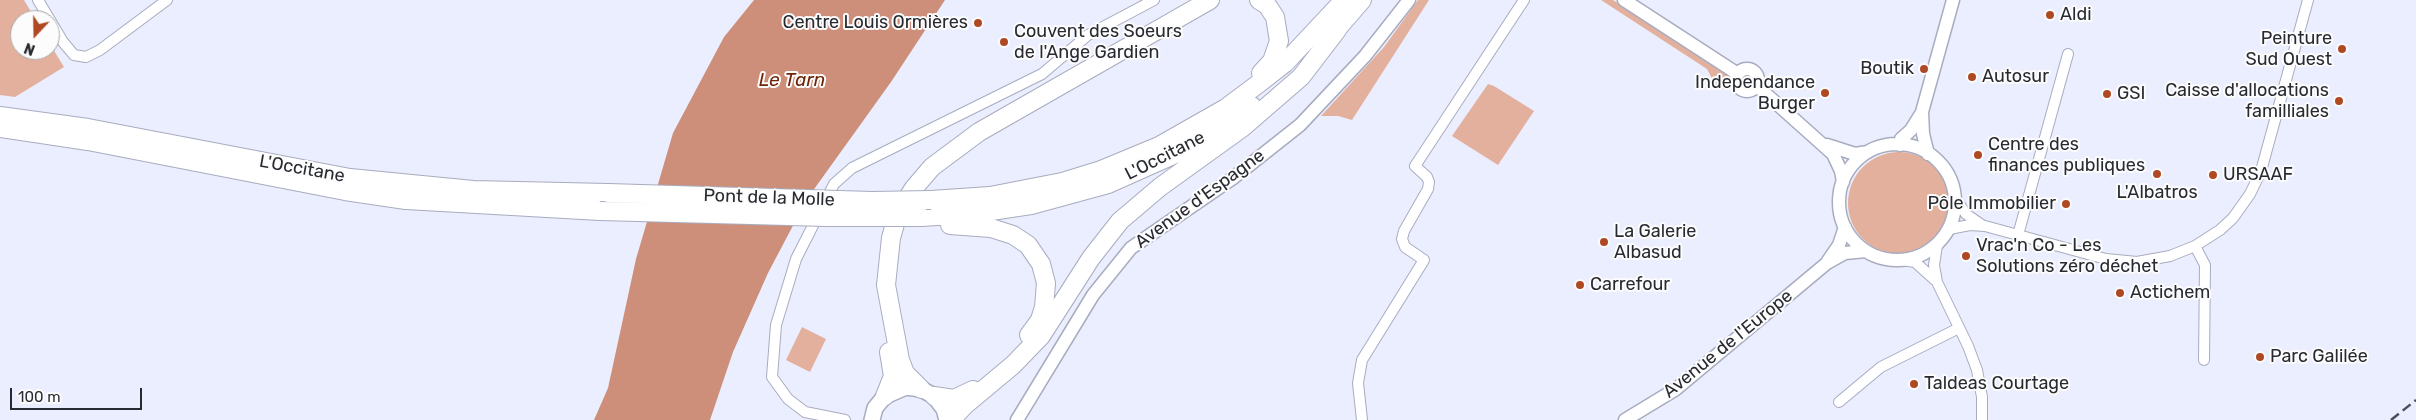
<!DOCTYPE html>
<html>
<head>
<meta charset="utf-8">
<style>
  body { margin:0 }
  #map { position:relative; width:2416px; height:420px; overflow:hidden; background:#eaeeff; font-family:Rubik,sans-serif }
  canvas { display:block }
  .north { position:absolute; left:10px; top:10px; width:50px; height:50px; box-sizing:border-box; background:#fcfcfc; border:1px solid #a7a8ab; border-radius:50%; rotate:201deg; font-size:14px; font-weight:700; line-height:20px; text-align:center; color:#282a31 }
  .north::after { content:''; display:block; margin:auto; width:18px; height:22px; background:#af4923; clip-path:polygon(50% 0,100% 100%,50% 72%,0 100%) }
  .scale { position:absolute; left:10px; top:388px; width:132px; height:22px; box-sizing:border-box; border:2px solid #282a31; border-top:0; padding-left:6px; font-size:15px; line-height:18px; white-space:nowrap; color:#282a31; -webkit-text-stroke:4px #fcfcfc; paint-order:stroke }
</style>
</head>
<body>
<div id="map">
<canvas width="2416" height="420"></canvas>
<div class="north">N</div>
<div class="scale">100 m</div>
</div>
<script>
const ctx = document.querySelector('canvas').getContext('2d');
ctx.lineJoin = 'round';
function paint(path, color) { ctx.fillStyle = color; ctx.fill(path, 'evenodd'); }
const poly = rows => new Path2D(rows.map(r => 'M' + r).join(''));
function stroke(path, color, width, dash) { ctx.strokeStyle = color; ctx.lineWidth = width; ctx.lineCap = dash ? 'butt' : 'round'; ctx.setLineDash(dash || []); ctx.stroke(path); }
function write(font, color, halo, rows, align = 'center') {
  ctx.font = font + ' Rubik,sans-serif'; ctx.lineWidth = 4; ctx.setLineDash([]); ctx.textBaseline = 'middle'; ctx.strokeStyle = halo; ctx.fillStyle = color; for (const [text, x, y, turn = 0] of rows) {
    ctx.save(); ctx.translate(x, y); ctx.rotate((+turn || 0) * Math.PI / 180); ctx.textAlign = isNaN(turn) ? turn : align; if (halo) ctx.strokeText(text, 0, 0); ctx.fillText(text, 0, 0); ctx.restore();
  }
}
paint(poly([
  [0,0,24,0,36,20,20,20,20,50,50,50,50,44,64,67,15,97,0,95],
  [1418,0,1429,0,1352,120,1338,116,1321,116,1384,47],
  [1601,0,1613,0,1717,66,1729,77,1728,86,1726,89,1717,88,1707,69],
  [1488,84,1494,86,1534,111,1498,165,1452,136],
  '1848 203a51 51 0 1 1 102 0a51 51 0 1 1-102 0Z',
  [802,327,826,339,810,372,786,360]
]), '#e4b09e');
paint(poly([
  [754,0,945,0,891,82,807,199,768,273,733,352,710,420,594,420,608,388,636,259,673,133,724,37]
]), '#cd8f7a');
const minor = poly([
  [38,0,50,20],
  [50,20,63,42,74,55,86,57,100,50,167,0],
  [1955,198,1966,214,1982,225],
  [1949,229,1970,225,1985,226,2106,259,2137,262,2170,256,2195,246,2220,230,2233,218,2250,194,2261,171,2308,0],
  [2018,235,2068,54],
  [1937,245,1934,265,1937,282,1968,346,1977,370,1982,397,1982,420],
  [2195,246,2205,265,2204,360],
  [1902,260,1915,262,1935,280],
  [1839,402,1881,367,1959,328],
  [845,420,805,412,788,399,772,377,776,325,796,259,834,184,852,168,1042,74,1088,35,1154,0],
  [1362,420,1358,383,1362,360,1424,260,1405,247,1402,239,1404,231,1428,189,1429,182,1427,177,1415,166,1524,0]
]);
const tertiary = poly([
  [1624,0,1738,74],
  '1736 80a11 11 0 1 1 22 0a11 11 0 1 1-22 0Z',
  [1757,86,1833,154,1841,171,1843,182],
  '1839 202a58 58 0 1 1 116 0a58 58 0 1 1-116 0Z',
  [1827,145,1855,154,1868,152],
  [1900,145,1901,139,1911,130,1921,114],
  [1928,154,1923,134,1922,112,1953,0],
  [1828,261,1839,245,1845,227],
  [1017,420,1093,295,1131,248,1233,178,1300,125,1365,56,1409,0],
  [1625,420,1676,389,1827,263,1845,253,1866,251]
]);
const primary = poly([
  [872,420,875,408,885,396,906,387,921,389,934,396,944,409,947,420]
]);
const motorway = poly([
  [1259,0,1267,5,1275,17,1279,41,1272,61,1261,73],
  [1330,37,1362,0],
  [0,116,88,128,350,178,473,190,608,193],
  [0,128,88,141,345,191,406,200,600,211],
  [931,200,990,196,1062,182,1101,170,1159,146,1226,108,1258,84,1285,63,1344,0],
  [921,217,971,214,1031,205,1108,184,1182,151,1252,106],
  [950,225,991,228,1013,235,1028,245,1041,264,1046,283,1044,307,1040,320,1029,335],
  [921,389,905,373,900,360,886,285,891,238,898,213,914,188,932,167,979,132,1210,0],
  [885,396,893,376,889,352],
  [934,396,954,399,973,390],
  [951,420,965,405,1013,365,1041,336,1091,258,1120,221,1160,187,1242,128,1301,77,1337,30]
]);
stroke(minor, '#a8acbf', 12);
stroke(tertiary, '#a8acbf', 15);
stroke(primary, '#a8acbf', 18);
stroke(motorway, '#a8acbf', 20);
stroke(minor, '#fff', 10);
stroke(tertiary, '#fff', 12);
stroke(primary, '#fff', 15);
stroke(motorway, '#fff', 18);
stroke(poly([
  [2391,420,2416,400]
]), '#4b4e57', 2.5, [10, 5]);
const motorwayBridge = poly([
  [608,193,872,201,931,200],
  [600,211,826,217,921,217]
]);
stroke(motorwayBridge, '#a8acbf', 20, []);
stroke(motorwayBridge, '#fff', 18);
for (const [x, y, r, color] of [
  [2050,15,5,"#af4923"],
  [978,23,5,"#af4923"],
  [1004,42,5,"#af4923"],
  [2342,49,5,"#af4923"],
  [1924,69,5,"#af4923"],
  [1972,77,5,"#af4923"],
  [1825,93,5,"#af4923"],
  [2107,94,5,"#af4923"],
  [2339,101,5,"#af4923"],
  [1978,155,5,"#af4923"],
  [2157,174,5,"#af4923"],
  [2213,175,5,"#af4923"],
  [2066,204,5,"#af4923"],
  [1604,242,5,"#af4923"],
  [1966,256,5,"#af4923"],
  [1580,285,5,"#af4923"],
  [2120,293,5,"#af4923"],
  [2260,357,5,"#af4923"],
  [1914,384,5,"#af4923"]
]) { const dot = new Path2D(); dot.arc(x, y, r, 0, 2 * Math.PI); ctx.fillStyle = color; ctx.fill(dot); stroke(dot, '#fcfcfc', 2); }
write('18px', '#282a31', '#fcfcfc', [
  ["Aldi",2060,15],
  ["Centre Louis Ormières",968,23,"right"],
  ["Couvent des Soeurs",1014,32],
  ["de l'Ange Gardien",1014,53],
  ["Peinture",2332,39,"right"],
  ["Sud Ouest",2332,60,"right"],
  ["Boutik",1914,69,"right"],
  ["Autosur",1982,77],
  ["Independance",1815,83,"right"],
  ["Burger",1815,104,"right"],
  ["Caisse d'allocations",2329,91,"right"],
  ["familliales",2329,112,"right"],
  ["GSI",2117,94],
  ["Centre des",1988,145],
  ["finances publiques",1988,166],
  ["URSAAF",2223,175],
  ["L'Albatros",2157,193,"center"],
  ["Pôle Immobilier",2056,204,"right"],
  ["La Galerie",1614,232],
  ["Albasud",1614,253],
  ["Vrac'n Co - Les",1976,246],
  ["Solutions zéro déchet",1976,267],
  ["Carrefour",1590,285],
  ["Actichem",2130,293],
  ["Parc Galilée",2270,357],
  ["Taldeas Courtage",1924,384]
], 'left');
write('18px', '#282a31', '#fcfcfc', [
  ["L'Occitane",1165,156,-27],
  ["L'Occitane",302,169,10],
  ["Pont de la Molle",769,198,2],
  ["Avenue d'Espagne",1200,199,-36],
  ["Avenue de l'Europe",1728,344,-39]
]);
write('italic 19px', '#6e2405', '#fcfcfc', [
  ["Le Tarn",792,81]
]);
</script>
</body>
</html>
